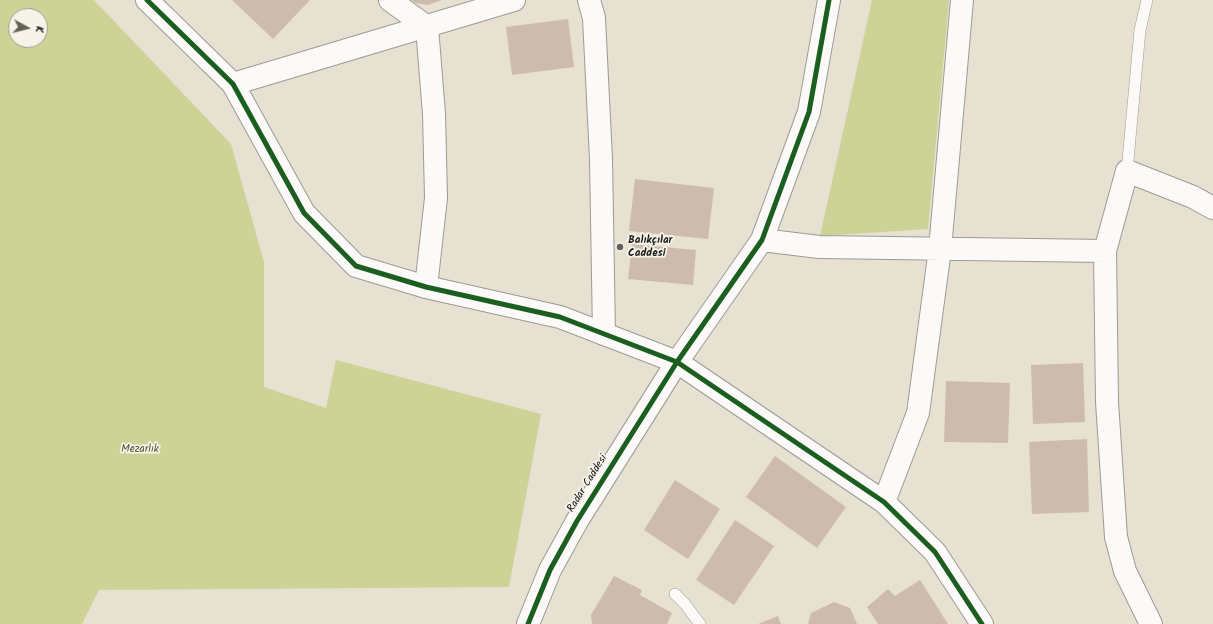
<!DOCTYPE html>
<html>
<head>
<meta charset="utf-8">
<style>
  body { margin:0 }
  #map { position:relative; width:1213px; height:624px; overflow:hidden; background:#e7e1d2; font-family:Kalam,sans-serif }
  canvas { display:block }
  .north { position:absolute; left:8px; top:8px; width:40px; height:40px; box-sizing:border-box; background:#f7f3e8; border:1px solid #9f9d96; border-radius:50%; rotate:97deg; font-size:11px; font-weight:700; line-height:16px; text-align:center; color:#1c1c1c }
  .north::after { content:''; display:block; margin:auto; width:14px; height:18px; background:#63615c; clip-path:polygon(50% 0,100% 100%,50% 72%,0 100%) }
</style>
</head>
<body>
<div id="map">
<canvas width="1213" height="624"></canvas>
<div class="north">K</div>
</div>
<script>
const ctx = document.querySelector('canvas').getContext('2d');
ctx.lineJoin = 'round';
function paint(path, color) { ctx.fillStyle = color; ctx.fill(path, 'evenodd'); }
const poly = rows => new Path2D(rows.map(r => 'M' + r).join(''));
function stroke(path, color, width, dash) { ctx.strokeStyle = color; ctx.lineWidth = width; ctx.lineCap = dash ? 'butt' : 'round'; ctx.setLineDash(dash || []); ctx.stroke(path); }
function write(font, color, halo, rows, align = 'center') {
  ctx.font = font + ' Kalam,sans-serif'; ctx.lineWidth = 3.5; ctx.setLineDash([]); ctx.textBaseline = 'middle'; ctx.strokeStyle = halo; ctx.fillStyle = color; for (const [text, x, y, turn = 0] of rows) {
    ctx.save(); ctx.translate(x, y); ctx.rotate((+turn || 0) * Math.PI / 180); ctx.textAlign = isNaN(turn) ? turn : align; if (halo) ctx.strokeText(text, 0, 0); ctx.fillText(text, 0, 0); ctx.restore();
  }
}
paint(poly([
  [0,0,94,0,231,144,264,262,264,387,326,408,336,360,541,414,509,587,99,590,82,624,0,624],
  [16,16,40,16,40,40,16,40],
  [872,0,949,0,928,229,820,236]
]), '#cdd297');
paint(poly([
  [232,0,310,0,273,39],
  [412,0,442,0,428,5,415,3],
  [568,19,574,67,512,75,506,27],
  [635,179,714,188,708,239,629,231],
  [632,244,696,250,693,285,628,279],
  [1083,363,1085,422,1033,424,1031,365],
  [946,381,1010,383,1008,443,944,442],
  [1087,439,1089,512,1032,514,1029,442],
  [775,456,846,507,817,548,746,497],
  [675,480,720,509,688,559,644,530],
  [735,520,774,546,734,605,696,580],
  [614,576,642,590,640,595,672,613,667,624,592,624,591,615],
  [920,580,948,624,878,624,867,607,888,589,895,596],
  [834,602,850,608,857,624,808,624,811,613],
  [778,616,781,624,758,624]
]), '#cdbcad');
const service = poly([
  [1127,171,1140,30,1147,0],
  [675,594,685,604,700,624]
]);
const minor = poly([
  [390,0,427,27,434,114,436,198,426,287],
  [589,0,594,18,601,159,604,334],
  [829,0,809,112,762,240,677,362,884,502,935,552,982,624],
  [233,84,514,0],
  [762,240,819,247,1105,251],
  [884,502,918,413,940,249,962,0],
  [1151,624,1125,571,1116,537,1107,402,1105,251,1127,171,1193,197,1213,208]
]);
const tertiary = poly([
  [147,0,233,84,304,213,356,266,426,287,560,317,677,362,577,521,550,570,528,624]
]);
stroke(service, '#9e9a92', 12);
stroke(minor, '#9e9a92', 24);
stroke(tertiary, '#9e9a92', 24);
stroke(service, '#fbfaf8', 11);
stroke(minor, '#fbfaf8', 22);
stroke(tertiary, '#fbfaf8', 22);
stroke(poly([
  [147,0,233,84,304,213,356,266,426,287,560,317,677,362,884,502,935,552,982,624],
  [528,624,550,570,577,521,677,362,762,240,809,112,829,0]
]), '#1b5e20', 5);
for (const [x, y, r, color] of [
  [620,247,4,"#63615c"]
]) { const dot = new Path2D(); dot.arc(x, y, r, 0, 2 * Math.PI); ctx.fillStyle = color; ctx.fill(dot); stroke(dot, '#f7f3e8', 1.5); }
write('bold 11px', '#1c1c1c', '#f7f3e8', [
  ["Balıkçılar",628,241],
  ["Caddesi",628,254]
], 'left');
write('11px', '#525736', '#f7f3e8', [
  ["Mezarlık",140,450]
]);
write('11px', '#1c1c1c', '#f7f3e8', [
  ["Radar Caddesi",588,484,-58]
]);
</script>
</body>
</html>
